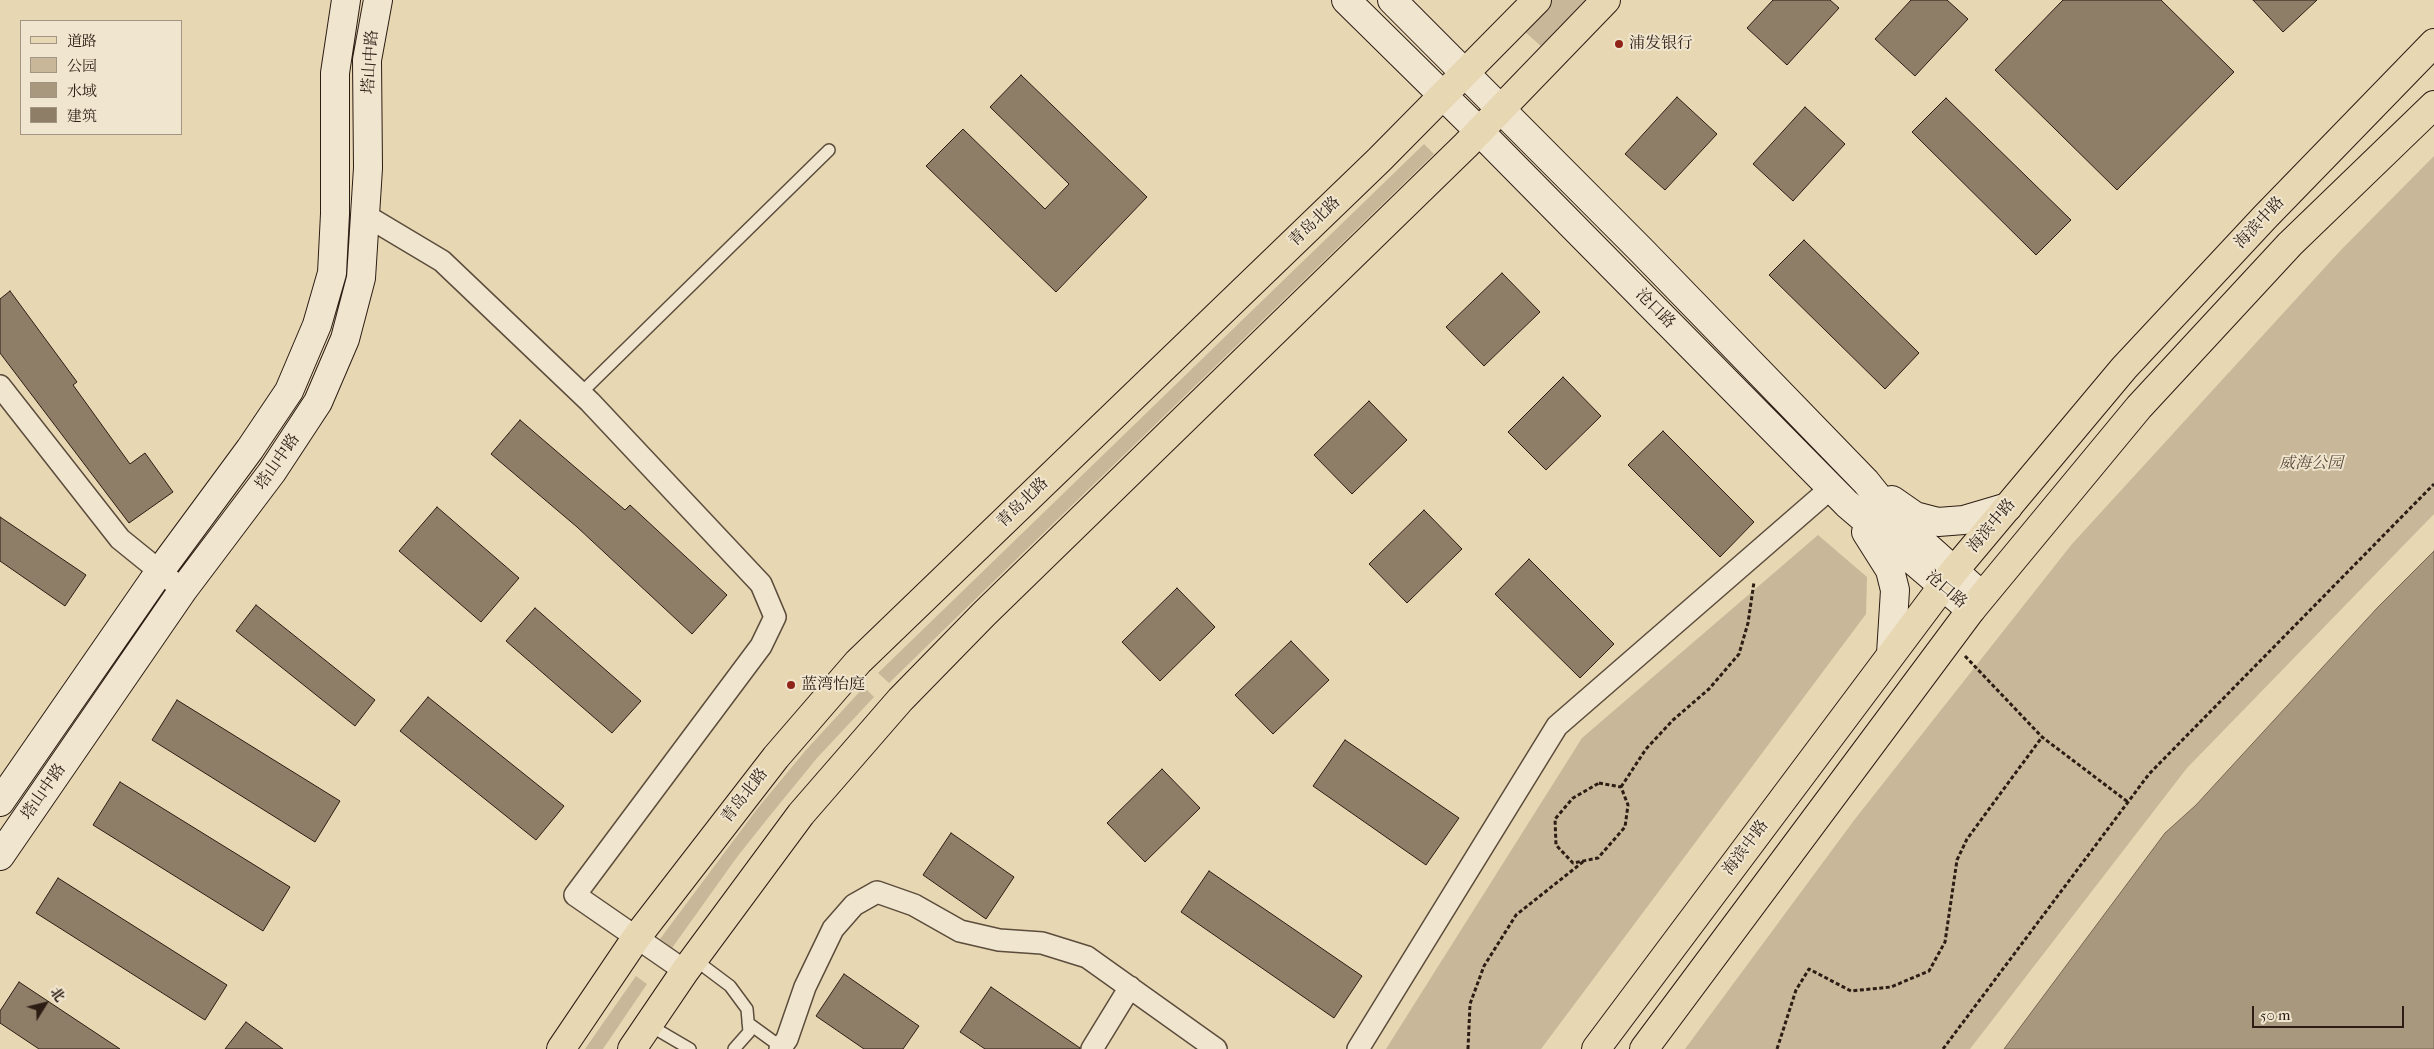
<!DOCTYPE html>
<html>
<head>
<meta charset="utf-8">
<style>
  body { margin:0 }
  #map { position:relative; width:2434px; height:1049px; overflow:hidden; background:#e8d7b3; font-family:"IM FELL French Canon","Noto Serif SC",serif }
  canvas { display:block }
  .legend { position:absolute; left:20px; top:20px; width:162px; height:115px; box-sizing:border-box; background:#f0e5ce; border:1px solid #a29584; margin:0; padding:6px 9px; list-style:none; font-size:15px; color:#2c1d14 }
  .legend li { display:flex; align-items:center; gap:10px; height:25px }
  .legend b { width:25px; border:1px solid #a29584 }
  .north { position:absolute; left:20px; top:979px; width:50px; height:50px; -webkit-text-stroke:4px #f0e5ce; paint-order:stroke; rotate:54deg; font-size:14px; font-weight:700; line-height:20px; text-align:center; color:#2c1d14 }
  .north::after { content:''; display:block; margin:auto; width:18px; height:22px; background:#2c1d14; clip-path:polygon(50% 0,100% 100%,50% 72%,0 100%) }
  .scale { position:absolute; left:2252px; top:1006px; width:152px; height:22px; box-sizing:border-box; border:2px solid #2c1d14; border-top:0; padding-left:6px; font-size:15px; line-height:18px; white-space:nowrap; color:#2c1d14; -webkit-text-stroke:4px #f0e5ce; paint-order:stroke }
</style>
</head>
<body>
<div id="map">
<canvas width="2434" height="1049"></canvas>
<ul class="legend">
<li><b style="height:6px;background:#e8d7b3"></b>道路</li>
<li><b style="height:14px;background:#c8b798"></b>公园</li>
<li><b style="height:14px;background:#a8987d"></b>水域</li>
<li><b style="height:14px;background:#8e7e67"></b>建筑</li>
</ul>
<div class="north">北</div>
<div class="scale">50 m</div>
</div>
<script>
const ctx = document.querySelector('canvas').getContext('2d');
ctx.lineJoin = 'round';
function paint(path, color) { ctx.fillStyle = color; ctx.fill(path, 'evenodd'); }
const poly = rows => new Path2D(rows.map(r => 'M' + r).join(''));
function stroke(path, color, width, dash) { ctx.strokeStyle = color; ctx.lineWidth = width; ctx.lineCap = dash ? 'butt' : 'round'; ctx.setLineDash(dash || []); ctx.stroke(path); }
function write(font, color, halo, rows, align = 'center') {
  ctx.font = font + ' "IM FELL French Canon","Noto Serif SC",serif'; ctx.lineWidth = 4; ctx.setLineDash([]); ctx.textBaseline = 'middle'; ctx.strokeStyle = halo; ctx.fillStyle = color; for (const [text, x, y, turn = 0] of rows) {
    ctx.save(); ctx.translate(x, y); ctx.rotate((+turn || 0) * Math.PI / 180); ctx.textAlign = isNaN(turn) ? turn : align; if (halo) ctx.strokeText(text, 0, 0); ctx.fillText(text, 0, 0); ctx.restore();
  }
}
paint(poly([
  [1552,0,1590,0,1543,48,1523,30],
  [1424,144,1434,154,889,683,878,673],
  [2434,156,2434,514,2187,768,1970,1049,1685,1049,1855,819,2072,544,2340,251],
  [1818,535,1867,577,1866,614,1541,1049,1386,1049,1582,738],
  [864,687,874,697,817,758,768,818,737,857,672,948,660,939,757,809,806,750],
  [636,976,647,984,603,1049,585,1049]
]), '#c8b798');
const water = poly([
  [2434,551,2434,1049,2004,1049,2165,833,2196,805,2378,607,2434,551]
]);
paint(water, '#a8987d');
stroke(water, '#766753', 1);
const building = poly([
  [1773,0,1830,0,1839,8,1787,65,1747,28,1773,0],
  [1911,0,1947,0,1968,19,1915,76,1875,39,1911,0],
  [2063,0,2161,0,2234,72,2117,190,1995,70,2063,0],
  [2253,0,2317,0,2283,32,2253,0],
  [1021,75,1147,197,1056,292,926,166,963,129,1045,209,1069,184,990,107,1021,75],
  [1677,97,1717,134,1665,190,1625,154,1677,97],
  [1946,98,2071,220,2036,255,1912,132,1946,98],
  [1805,107,1845,144,1793,201,1753,164,1805,107],
  [1804,240,1919,353,1885,389,1769,275,1804,240],
  [1502,273,1540,312,1484,366,1446,327,1502,273],
  [10,291,77,382,73,385,130,464,145,453,173,492,129,523,0,353,0,299,10,291],
  [1563,377,1601,416,1546,470,1508,432,1563,377],
  [1369,401,1407,440,1352,494,1314,455,1369,401],
  [520,420,625,510,630,505,727,595,692,634,577,527,491,454,520,420],
  [1663,431,1754,522,1720,557,1628,465,1663,431],
  [437,507,519,578,481,622,399,551,437,507],
  [1424,510,1462,549,1407,603,1369,564,1424,510],
  [0,517,86,575,65,606,0,561,0,517],
  [1529,559,1614,644,1580,678,1495,594,1529,559],
  [1177,588,1215,627,1160,681,1122,642,1177,588],
  [256,605,375,700,355,726,236,631,256,605],
  [535,608,641,701,612,733,506,641,535,608],
  [1291,641,1329,680,1273,734,1235,695,1291,641],
  [428,697,564,806,536,840,400,731,428,697],
  [177,700,340,801,315,842,152,740,177,700],
  [1345,740,1459,818,1426,865,1313,786,1345,740],
  [1162,769,1200,808,1145,862,1107,823,1162,769],
  [120,782,290,887,263,931,93,825,120,782],
  [951,833,1014,877,986,919,923,875,951,833],
  [1209,871,1362,976,1334,1018,1181,912,1209,871],
  [58,878,227,985,205,1020,36,913,58,878],
  [844,974,919,1026,903,1049,864,1049,816,1016,844,974],
  [19,982,120,1049,39,1049,0,1023,0,1011,19,982],
  [991,987,1080,1048,1080,1049,985,1049,960,1032,991,987],
  [246,1022,283,1049,225,1049,246,1022]
]);
paint(building, '#8e7e67');
stroke(building, '#2c1d14', 1);
const service = poly([
  [581,393,829,150],
  [694,959,730,986,747,1009,749,1032,734,1049],
  [748,1023,781,1047],
  [649,1025,690,1049]
]);
const minor = poly([
  [365,215,442,261,590,402,761,584,775,617,761,646,575,895,685,971],
  [0,386,120,539,183,590],
  [780,1049,787,1039,805,987,833,929,854,905,877,892,914,905,960,931,999,940,1042,943,1087,957,1216,1049],
  [1092,1049,1130,987],
  [1358,1049,1557,726,1831,488]
]);
const secondary = poly([
  [1346,0,1479,131,1847,504,1971,610],
  [1392,0,1642,251,1866,482,1894,517,1972,587],
  [1892,500,1915,516,1938,522,1964,520,2008,507],
  [1866,532,1890,570,1895,590,1891,654],
  [0,802,160,571,250,449,289,391,317,325,332,273,335,214,335,73,346,0],
  [0,856,183,590,272,472,318,402,345,339,361,278,368,168,367,60,378,0]
]);
const primary = poly([
  [561,1049,636,938,776,757,858,662,1379,160,1537,0],
  [632,1049,685,971,801,814,900,700,984,614,1466,145,1606,0],
  [1596,1049,1954,571,2124,368,2265,217,2434,43],
  [1644,1049,1971,610,2139,407,2290,244,2434,105]
]);
stroke(service, '#5b4c3c', 14);
stroke(minor, '#5b4c3c', 24);
stroke(secondary, '#2c1d14', 30);
stroke(primary, '#2c1d14', 30);
stroke(poly([
  [1965,656,2042,737,2128,802],
  [1599,783,1621,787,1628,805,1625,827,1598,858,1573,863,1556,845,1555,819,1573,798,1599,783],
  [1621,787,1646,749,1673,720,1709,689,1739,654,1748,623,1754,582],
  [1468,1049,1470,1004,1484,966,1516,915,1584,861],
  [1777,1049,1796,990,1809,969,1851,991,1891,987,1929,971,1945,942,1957,860,1967,839,2042,737],
  [1943,1049,2149,774,2434,484]
]), '#2c1d14', 3, [4, 2.5]);
stroke(service, '#f0e5ce', 11);
stroke(minor, '#f0e5ce', 21);
stroke(secondary, '#f0e5ce', 28);
stroke(primary, '#e8d7b3', 28);
for (const [x, y, r, color] of [
  [1619,44,5,"#8f2418"],
  [791,685,5,"#8f2418"]
]) { const dot = new Path2D(); dot.arc(x, y, r, 0, 2 * Math.PI); ctx.fillStyle = color; ctx.fill(dot); stroke(dot, '#f0e5ce', 2); }
write('16px', '#2c1d14', '#f0e5ce', [
  ["浦发银行",1629,44],
  ["蓝湾怡庭",801,685]
], 'left');
write('16px', '#2c1d14', '#f0e5ce', [
  ["塔山中路",371,62,-86],
  ["青岛北路",1315,222,-44],
  ["海滨中路",2260,223,-47],
  ["沧口路",1655,309,45],
  ["塔山中路",278,462,-55],
  ["青岛北路",1023,503,-44],
  ["海滨中路",1992,526,-50],
  ["沧口路",1946,590,40],
  ["塔山中路",44,792,-55],
  ["青岛北路",745,796,-52],
  ["海滨中路",1746,848,-53]
]);
write('italic 16px', '#5b4b3c', '#f0e5ce', [
  ["威海公园",2311,464]
]);
</script>
</body>
</html>
